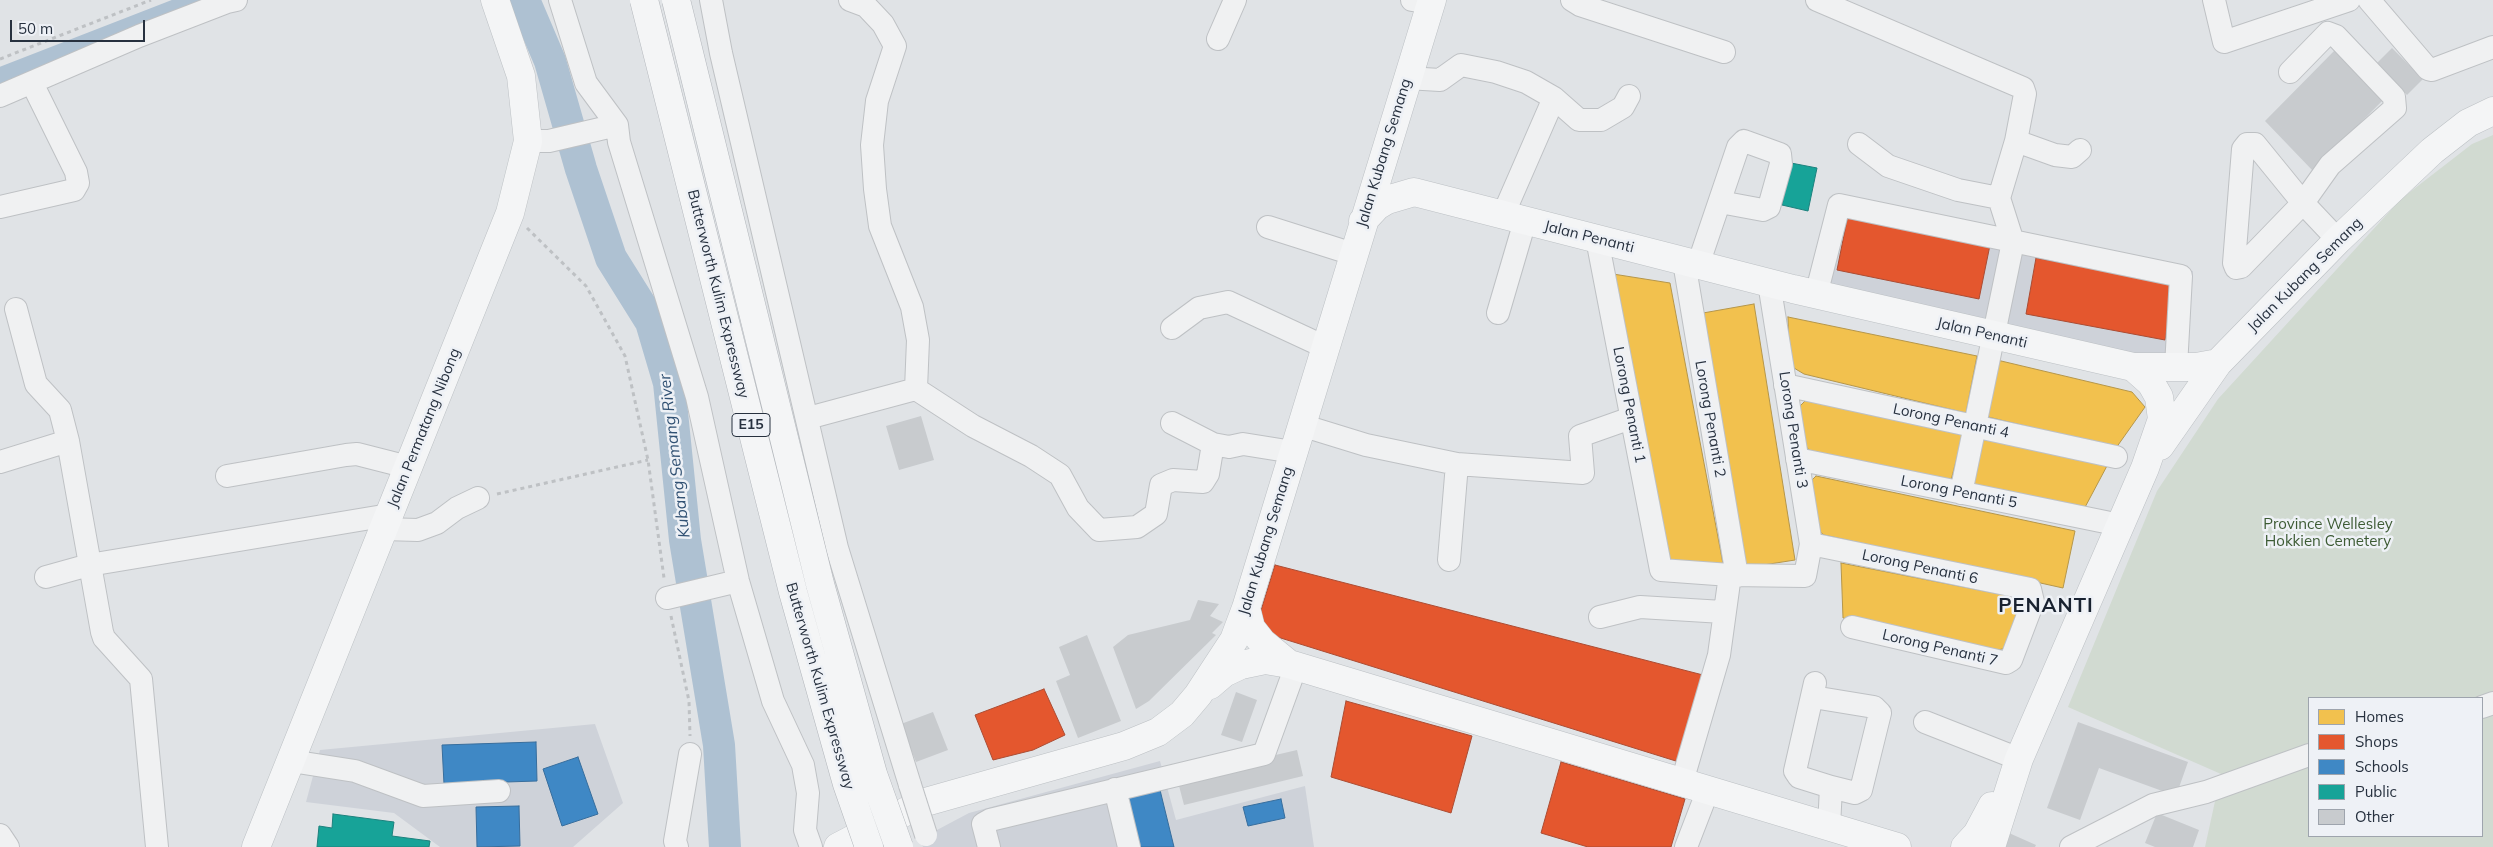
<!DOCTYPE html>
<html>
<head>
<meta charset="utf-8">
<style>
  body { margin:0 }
  #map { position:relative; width:2493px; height:847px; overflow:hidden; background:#e0e3e6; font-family:Mulish,sans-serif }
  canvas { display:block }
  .legend { position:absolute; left:2308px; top:697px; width:175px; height:140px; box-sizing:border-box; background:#eef1f6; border:1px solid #9ea4ad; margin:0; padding:6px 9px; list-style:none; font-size:15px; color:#27313f }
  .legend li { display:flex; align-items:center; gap:10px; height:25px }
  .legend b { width:25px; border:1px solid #9ea4ad }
  .scale { position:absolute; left:10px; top:20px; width:135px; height:22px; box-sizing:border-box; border:2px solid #27313f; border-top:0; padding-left:6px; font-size:15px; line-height:18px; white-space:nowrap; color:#27313f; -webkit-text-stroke:4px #eef1f6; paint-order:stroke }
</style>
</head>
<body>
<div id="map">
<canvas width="2493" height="847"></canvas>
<ul class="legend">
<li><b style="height:14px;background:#f2c14e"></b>Homes</li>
<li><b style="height:14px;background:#e4572e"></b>Shops</li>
<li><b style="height:14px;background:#3f88c5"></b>Schools</li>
<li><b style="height:14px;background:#17a398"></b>Public</li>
<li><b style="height:14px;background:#c8cbce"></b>Other</li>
</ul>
<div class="scale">50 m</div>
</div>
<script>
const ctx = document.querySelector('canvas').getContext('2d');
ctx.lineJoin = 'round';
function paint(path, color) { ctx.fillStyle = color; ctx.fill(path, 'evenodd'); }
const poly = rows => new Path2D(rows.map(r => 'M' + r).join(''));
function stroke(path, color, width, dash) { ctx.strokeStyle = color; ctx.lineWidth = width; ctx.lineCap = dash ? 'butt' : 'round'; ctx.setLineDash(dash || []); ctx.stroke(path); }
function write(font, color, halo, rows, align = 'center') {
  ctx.font = font + ' Mulish,sans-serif'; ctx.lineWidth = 5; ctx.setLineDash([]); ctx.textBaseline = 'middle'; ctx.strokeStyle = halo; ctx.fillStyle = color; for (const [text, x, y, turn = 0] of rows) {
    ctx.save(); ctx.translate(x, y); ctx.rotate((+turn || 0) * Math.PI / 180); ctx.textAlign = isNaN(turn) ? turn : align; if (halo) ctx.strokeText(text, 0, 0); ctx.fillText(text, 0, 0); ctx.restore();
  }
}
paint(poly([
  [1835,196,2193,271,2187,357,2134,353,1815,280],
  [595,724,623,803,573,847,440,847,394,813,306,802,320,750],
  [1160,761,1176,820,1305,786,1314,847,923,847,920,839,969,813]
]), '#ced2d9');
paint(poly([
  [2493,135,2493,847,2205,847,2221,774,2068,707,2157,491,2218,399,2401,199,2472,144],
  [2309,698,2482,698,2482,836,2309,836]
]), '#d1dad1');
const homes = poly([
  [1613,274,1670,283,1724,569,1668,562,1613,274],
  [1754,304,1795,560,1744,568,1703,313,1754,304],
  [1788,317,1977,356,1966,413,1804,374,1789,365,1788,317],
  [1997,360,2132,392,2145,407,2116,448,1984,416,1997,360],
  [1807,399,1963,435,1950,484,1811,452,1801,441,1794,412,1807,399],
  [1983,437,2108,464,2083,511,1972,488,1983,437],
  [1816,476,2075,531,2063,588,1824,535,1814,527,1807,485,1816,476],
  [1841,563,2010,596,2018,609,2006,648,1994,651,1843,618,1841,563]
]);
paint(homes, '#f2c14e');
stroke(homes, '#b5964a', 1);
const shops = poly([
  [1848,215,1990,245,1979,299,1837,270,1848,215],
  [2036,258,2175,284,2165,340,2026,314,2036,258],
  [1275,565,1703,675,1679,762,1255,630,1275,565],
  [1044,689,1065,735,1033,750,993,760,975,715,1044,689],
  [1346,701,1472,736,1451,813,1331,777,1346,701],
  [1561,762,1685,799,1671,847,1588,847,1541,833,1561,762]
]);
paint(shops, '#e4572e');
stroke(shops, '#ab4c33', 1);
const schools = poly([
  [536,742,537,781,444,784,442,745,536,742],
  [578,757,598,814,562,826,543,769,578,757],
  [1160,790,1174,847,1138,847,1126,798,1160,790],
  [1281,799,1285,818,1248,826,1243,807,1281,799],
  [519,806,520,846,477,847,476,807,519,806]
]);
paint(schools, '#3f88c5');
stroke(schools, '#386e9d', 1);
const public = poly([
  [1791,163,1817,168,1808,211,1782,205,1791,163],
  [333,814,394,822,392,836,430,841,429,847,317,847,319,826,332,828,333,814]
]);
paint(public, '#17a398');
stroke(public, '#1c817d', 1);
stroke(poly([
  [0,77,198,0]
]), '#aec1d2', 19);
stroke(poly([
  [524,0,550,61,581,169,611,258,651,322,669,383,685,540,719,745,725,847]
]), '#aec1d2', 32);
paint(poly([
  [2392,48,2423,79,2407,95,2376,64],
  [2335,50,2385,98,2313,171,2265,121],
  [921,416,934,460,899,470,886,426],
  [1198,600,1219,604,1210,616,1223,622,1212,633,1216,635,1149,701,1136,709,1113,647,1128,635,1190,620],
  [1087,635,1121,721,1078,738,1056,681,1070,675,1059,647],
  [1236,692,1257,700,1242,742,1221,735],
  [933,712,948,750,916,762,901,724],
  [2078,722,2188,762,2176,796,2099,768,2080,820,2047,808],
  [1297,750,1303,776,1184,805,1177,778],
  [2157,813,2199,830,2193,847,2155,847,2145,843],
  [2009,833,2036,845,2035,847,2003,847]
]), '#c8cbce');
const minor = poly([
  [560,0,586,83,617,125,619,142,697,397,738,581,773,701,803,765,808,793,805,830,811,847],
  [711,0,721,53,837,548,910,785],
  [850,0,866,6,883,24,895,46,877,101,872,145,875,189,880,226,912,307,918,340,916,389],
  [1412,0,1431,3],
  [1572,0,1580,5,1724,52],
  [1817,0,2023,88,2025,94,2016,141,1999,198,2013,242,1961,493],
  [2214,0,2224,42,2349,0],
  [2369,0,2428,69,2432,70,2493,47],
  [1218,39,1235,0],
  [2290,72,2328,33,2336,36,2394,97,2395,108,2330,165,2303,203,2241,267,2236,268,2234,263,2243,149,2247,144,2255,144,2303,203,2338,240],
  [1407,78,1440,80,1461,65,1496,72,1526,82,1554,98],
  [0,96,139,36,227,2,236,0],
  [528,141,549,141,617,125],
  [2016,141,2055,155,2072,157,2080,150],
  [1859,144,1888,166,1958,190,1999,198],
  [0,207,74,190,78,183,76,172,32,83],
  [1503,215,1554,98,1579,120,1601,120,1623,107,1629,96],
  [1268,227,1353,254],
  [1597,239,1661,570,1730,575,1805,576,1811,544,1769,283],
  [1684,262,1737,576],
  [1698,265,1738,147,1744,141,1780,154,1781,164,1769,207,1763,210,1720,202],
  [1816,295,1839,205,2181,276,2176,367],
  [16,309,36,384,60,410,68,441,102,632,104,638,141,679,157,847],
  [1498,313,1525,221],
  [1172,328,1199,308,1228,302,1325,347],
  [1785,385,2116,457],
  [808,418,916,389,973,426,1031,456,1060,475,1078,508,1099,530,1137,527,1156,514,1161,485,1173,480,1203,482,1208,474,1213,444,1229,447,1243,444,1293,452],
  [1172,423,1213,444],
  [1301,425,1366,445,1457,464,1583,473,1580,436,1631,418],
  [1797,459,2120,525],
  [0,462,68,441],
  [227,476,346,455,357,454,408,467],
  [383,529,418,530,437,523,457,508,478,498],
  [1811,544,2030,589,2033,602,2011,660,2006,663,1852,627],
  [1449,560,1457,464],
  [46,577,89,565,389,515],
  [667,598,738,581],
  [1600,617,1640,607,1723,612],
  [1815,683,1795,771,1799,777,1831,787,1829,827],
  [1813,697,1874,707,1880,713,1861,790,1855,793,1831,787],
  [2482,707,2493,703],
  [1925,722,2019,759],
  [291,761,355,771,423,796,499,791],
  [1682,782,1719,655,1730,575],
  [1115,789,1129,847],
  [0,835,8,847],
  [677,847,675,841,690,754],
  [989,847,983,824,990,820,1264,754,1296,666],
  [1686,847,1708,790],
  [2071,847,2153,805,2206,792,2309,755]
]);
const major = poly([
  [1363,221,1377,206,1387,200,1414,192,1793,289,2133,367,2151,383,2159,397,2162,419,2145,468,2019,759,1991,847],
  [2133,367,2196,367,2218,363],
  [2160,446,2218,363,2338,240,2432,151,2468,123,2493,111],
  [1246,608,1251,628,1262,642,1289,664],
  [1210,685,1224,673,1241,665,1265,660,1289,664,1897,847],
  [256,847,510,213,528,141,521,76,495,0],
  [838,847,922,803,1124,746,1158,732,1182,714,1198,695,1234,640,1246,608,1432,0],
  [1965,847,1977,834,1992,806]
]);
stroke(minor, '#bec1c4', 24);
stroke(major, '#bcc0c4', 29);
stroke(poly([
  [0,59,151,0],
  [527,228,586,286,625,356,648,460,664,578],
  [497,494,648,460],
  [671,616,689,701,690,736]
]), '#bec1c4', 3, [4, 4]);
stroke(minor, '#f0f1f2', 22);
stroke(major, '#f4f5f6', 28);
const minorBridge = poly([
  [910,785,926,835]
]);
const highwayBridge = poly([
  [644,0,793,592,847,784,869,847],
  [676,0,820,584,873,774,899,847]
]);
stroke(minorBridge, '#bec1c4', 24, []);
stroke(highwayBridge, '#b2b6bb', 29, []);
stroke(minorBridge, '#f0f1f2', 22);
stroke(highwayBridge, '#f4f5f6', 28);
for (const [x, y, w] of [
  [751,425,38]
]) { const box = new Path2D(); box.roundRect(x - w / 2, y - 11.5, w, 23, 4); ctx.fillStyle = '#eef1f6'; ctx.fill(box); stroke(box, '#27313f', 1); }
write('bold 14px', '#27313f', null, [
  ["E15",751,425]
]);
write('15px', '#27313f', '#eef1f6', [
  ["Jalan Kubang Semang",1384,153,-73],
  ["Jalan Penanti",1589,237,14],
  ["Jalan Kubang Semang",2305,275,-45],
  ["Butterworth Kulim Expressway",718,294,76],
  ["Jalan Penanti",1982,333,13],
  ["Lorong Penanti 1",1629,405,79],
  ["Lorong Penanti 2",1710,419,80],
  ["Lorong Penanti 4",1951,421,12],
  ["Jalan Permatang Nibong",424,428,-68],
  ["Lorong Penanti 3",1793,430,81],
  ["Lorong Penanti 5",1959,492,11],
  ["Jalan Kubang Semang",1266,541,-73],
  ["Lorong Penanti 6",1920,567,12],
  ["Lorong Penanti 7",1940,648,13],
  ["Butterworth Kulim Expressway",820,686,74]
]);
write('15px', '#3d5b34', '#eef1f6', [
  ["Province Wellesley",2328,524],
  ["Hokkien Cemetery",2328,541]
]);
write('italic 16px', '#315173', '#eef1f6', [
  ["Kubang Semang River",675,456,-97]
]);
ctx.letterSpacing = '1px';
write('bold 20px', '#192230', '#eef1f6', [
  ["PENANTI",2046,606]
]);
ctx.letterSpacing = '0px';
</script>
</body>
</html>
